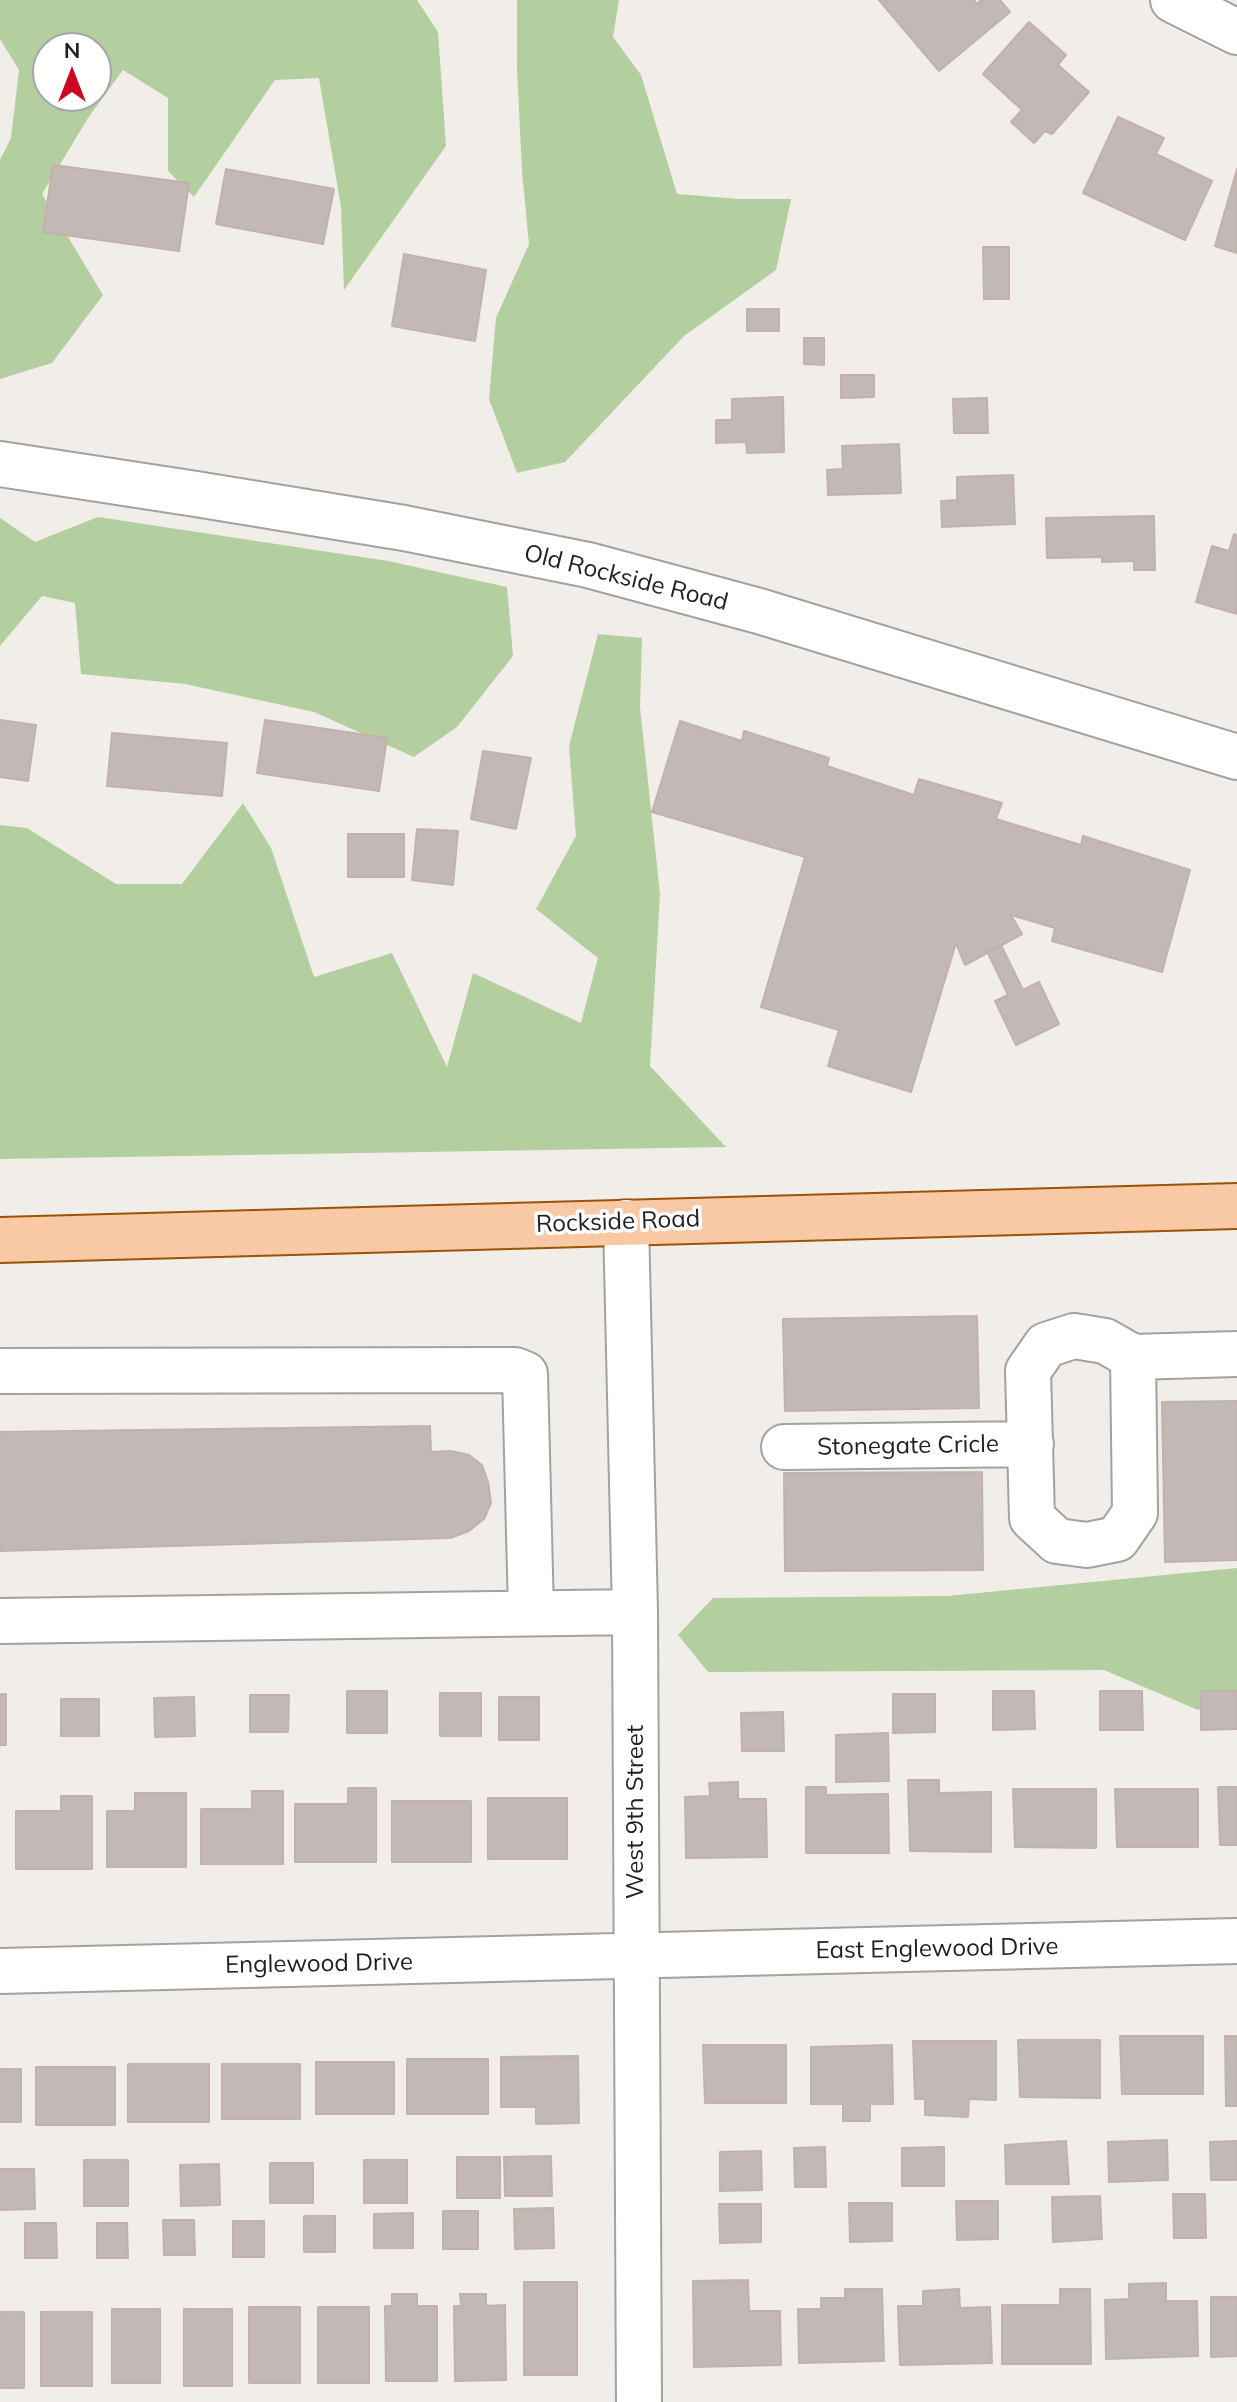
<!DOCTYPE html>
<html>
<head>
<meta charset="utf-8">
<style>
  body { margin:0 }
  #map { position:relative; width:1237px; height:2402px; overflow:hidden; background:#f1ede8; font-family:Mulish,sans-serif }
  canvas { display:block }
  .north { position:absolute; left:32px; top:32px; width:80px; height:80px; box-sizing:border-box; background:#fff; border:2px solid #a6a6a6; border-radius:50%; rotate:0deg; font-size:22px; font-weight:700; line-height:32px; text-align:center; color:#212121 }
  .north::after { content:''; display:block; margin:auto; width:28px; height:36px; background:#cb0722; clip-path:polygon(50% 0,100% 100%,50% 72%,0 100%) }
</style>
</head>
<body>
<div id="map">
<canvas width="1237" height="2402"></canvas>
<div class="north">N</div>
</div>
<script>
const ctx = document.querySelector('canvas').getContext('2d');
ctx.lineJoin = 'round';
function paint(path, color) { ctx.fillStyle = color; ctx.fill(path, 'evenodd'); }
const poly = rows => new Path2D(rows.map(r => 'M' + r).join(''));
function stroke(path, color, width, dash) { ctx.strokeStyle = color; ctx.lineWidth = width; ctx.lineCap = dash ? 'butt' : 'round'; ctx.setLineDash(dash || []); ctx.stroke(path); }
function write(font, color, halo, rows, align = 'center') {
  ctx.font = font + ' Mulish,sans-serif'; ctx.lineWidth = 7; ctx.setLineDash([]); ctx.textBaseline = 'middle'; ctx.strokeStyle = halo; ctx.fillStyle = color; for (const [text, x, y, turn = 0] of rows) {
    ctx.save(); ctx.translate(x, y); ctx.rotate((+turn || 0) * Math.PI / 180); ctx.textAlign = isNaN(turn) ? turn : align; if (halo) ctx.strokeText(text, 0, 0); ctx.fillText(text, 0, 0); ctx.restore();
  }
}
paint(poly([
  [0,0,417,0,438,32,446,146,344,290,341,207,319,78,275,80,194,197,168,171,168,98,123,70,88,118,42,194,103,295,52,363,0,379,0,160,11,138,19,70,0,39],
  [48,48,96,48,96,96,48,96],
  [517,0,619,0,613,37,641,75,677,194,740,199,791,199,776,270,684,336,565,462,517,473,489,399,496,318,529,244,522,171,517,70],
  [98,517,388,561,507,587,513,656,457,727,414,757,314,712,185,684,81,674,75,603,42,596,0,646,0,518,35,542],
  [598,634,642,638,640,707,660,894,650,1066,726,1147,0,1159,0,825,27,828,116,884,182,884,243,803,271,848,314,977,392,953,447,1067,473,973,581,1023,598,958,536,909,576,836,569,746],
  [1237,1568,1237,1697,1198,1710,1104,1670,708,1672,678,1635,713,1598,947,1596]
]), '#b3cf9f');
const building = poly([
  [879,0,974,0,977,4,981,0,1000,0,1010,12,939,71,879,0],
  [1029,22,1066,55,1058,65,1089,92,1052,134,1045,131,1034,143,1011,122,1022,110,983,74,1029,22],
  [1118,117,1164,138,1156,154,1212,181,1185,240,1083,193,1118,117],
  [53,165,189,183,179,251,43,232,53,165],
  [226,169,334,189,323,244,216,224,226,169],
  [1237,169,1237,253,1215,246,1237,169],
  [983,247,1009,247,1009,299,984,299,983,247],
  [404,254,486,270,475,341,392,326,404,254],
  [747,309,779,309,779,331,747,331,747,309],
  [804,338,824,338,824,365,804,364,804,338],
  [841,375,874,375,874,397,841,398,841,375],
  [783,397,784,452,747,453,746,442,716,443,716,420,732,420,732,399,783,397],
  [987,398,988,433,954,433,953,399,987,398],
  [899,444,901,493,828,495,827,470,843,469,842,446,899,444],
  [1013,475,1015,524,942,527,941,501,957,500,957,477,1013,475],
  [1154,516,1155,570,1134,570,1134,561,1102,562,1102,557,1047,558,1046,518,1154,516],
  [1234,534,1237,535,1237,614,1196,602,1212,546,1229,551,1234,534],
  [0,720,36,725,28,781,0,777,0,720],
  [265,720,387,738,379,791,257,773,265,720],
  [680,721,742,741,744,731,829,758,827,766,914,795,919,779,1002,803,996,819,1081,845,1083,836,1190,870,1162,972,1052,941,1055,928,1011,915,1022,934,965,965,956,943,911,1092,828,1066,839,1030,761,1007,805,857,652,812,680,721],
  [112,733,227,743,222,796,107,786,112,733],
  [483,751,531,758,516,829,471,819,483,751],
  [417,829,458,831,453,885,412,880,417,829],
  [348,834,404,834,404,877,348,877,348,834],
  [1001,945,1023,990,1039,982,1059,1024,1016,1045,995,1001,1008,995,987,951,1001,945],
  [977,1316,979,1408,785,1411,783,1319,977,1316],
  [1237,1401,1237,1560,1165,1562,1162,1402,1237,1401],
  [430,1426,431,1452,451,1451,469,1455,482,1465,488,1482,491,1503,484,1519,469,1531,450,1538,0,1551,0,1432,430,1426],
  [982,1472,983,1570,785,1571,784,1473,982,1472],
  [347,1691,387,1691,387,1733,347,1733,347,1691],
  [993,1691,1034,1691,1035,1729,993,1730,993,1691],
  [1100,1691,1142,1691,1143,1730,1100,1730,1100,1691],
  [1201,1691,1237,1691,1237,1729,1201,1730,1201,1691],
  [440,1693,481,1693,481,1736,440,1736,440,1693],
  [0,1694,6,1694,6,1745,0,1745,0,1694],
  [893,1694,935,1694,935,1732,893,1733,893,1694],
  [250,1695,289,1695,288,1732,250,1732,250,1695],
  [194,1697,195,1736,155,1737,154,1698,194,1697],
  [499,1697,539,1697,539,1740,499,1740,499,1697],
  [61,1699,99,1699,99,1736,61,1736,61,1699],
  [783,1712,784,1751,742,1751,741,1713,783,1712],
  [888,1733,889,1781,836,1782,836,1735,888,1733],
  [908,1780,939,1780,939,1793,991,1792,991,1852,910,1851,908,1780],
  [738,1782,738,1799,766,1799,767,1857,686,1858,685,1797,710,1796,709,1783,738,1782],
  [806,1787,826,1787,826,1795,888,1794,889,1853,806,1853,806,1787],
  [1218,1787,1237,1787,1237,1845,1220,1845,1218,1787],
  [348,1788,376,1788,376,1862,295,1862,295,1804,348,1804,348,1788],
  [1013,1789,1096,1789,1096,1848,1015,1847,1013,1789],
  [1115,1789,1198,1789,1198,1847,1117,1847,1115,1789],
  [252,1791,283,1791,283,1864,201,1864,201,1809,252,1809,252,1791],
  [135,1793,186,1793,186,1867,107,1867,107,1811,135,1811,135,1793],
  [61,1796,92,1796,92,1869,16,1869,16,1811,61,1811,61,1796],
  [488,1798,567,1798,567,1859,488,1859,488,1798],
  [392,1801,471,1801,471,1862,392,1862,392,1801],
  [1120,2036,1203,2036,1203,2094,1122,2094,1120,2036],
  [1225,2036,1237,2036,1237,2106,1226,2106,1225,2036],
  [1018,2040,1100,2040,1100,2098,1020,2097,1018,2040],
  [913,2041,996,2041,996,2100,969,2099,968,2117,925,2115,925,2099,915,2099,913,2041],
  [703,2045,786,2045,786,2103,705,2103,703,2045],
  [892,2045,893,2104,870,2104,870,2121,843,2121,843,2104,811,2104,811,2047,892,2045],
  [578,2056,579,2123,536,2124,536,2107,501,2107,501,2057,578,2056],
  [407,2059,488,2059,488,2114,407,2114,407,2059],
  [316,2062,394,2062,394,2114,316,2114,316,2062],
  [128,2064,209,2064,209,2122,128,2122,128,2064],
  [222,2064,300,2064,300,2119,222,2119,222,2064],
  [36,2067,115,2067,115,2125,36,2125,36,2067],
  [0,2069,21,2069,21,2122,0,2122,0,2069],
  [1167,2140,1168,2180,1109,2182,1108,2142,1167,2140],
  [1066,2141,1069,2184,1006,2184,1005,2145,1066,2141],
  [1237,2141,1237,2180,1211,2180,1210,2142,1237,2141],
  [825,2147,826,2187,795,2187,794,2148,825,2147],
  [944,2147,944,2186,902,2186,902,2148,944,2147],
  [761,2151,762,2190,720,2191,720,2152,761,2151],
  [551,2156,552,2196,505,2196,504,2157,551,2156],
  [457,2157,500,2157,500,2198,457,2198,457,2157],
  [84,2160,128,2160,128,2206,84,2206,84,2160],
  [364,2160,407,2160,407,2203,364,2203,364,2160],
  [270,2163,313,2163,313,2203,270,2203,270,2163],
  [219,2164,220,2205,181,2206,180,2165,219,2164],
  [0,2169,34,2169,35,2209,0,2210,0,2169],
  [1173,2194,1205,2194,1206,2238,1174,2238,1173,2194],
  [1100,2196,1102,2239,1053,2242,1052,2197,1100,2196],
  [956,2201,998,2201,998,2239,957,2240,956,2201],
  [849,2203,892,2203,892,2241,850,2242,849,2203],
  [719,2204,761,2204,761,2242,720,2243,719,2204],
  [553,2208,554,2248,515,2249,514,2209,553,2208],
  [443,2211,478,2211,478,2249,443,2249,443,2211],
  [413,2213,413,2248,374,2248,374,2214,413,2213],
  [304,2216,335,2216,335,2252,304,2252,304,2216],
  [163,2220,194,2220,195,2255,164,2255,163,2220],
  [233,2221,264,2221,264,2257,233,2257,233,2221],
  [25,2223,56,2223,57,2258,25,2258,25,2223],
  [97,2223,127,2223,128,2258,97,2258,97,2223],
  [748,2280,749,2311,780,2311,781,2365,694,2367,693,2281,748,2280],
  [524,2282,577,2282,577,2375,524,2375,524,2282],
  [1166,2283,1166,2301,1197,2301,1198,2356,1106,2359,1105,2300,1129,2299,1129,2284,1166,2283],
  [845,2289,882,2289,884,2361,799,2363,798,2309,821,2309,821,2298,845,2298,845,2289],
  [959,2289,960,2308,990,2307,992,2363,900,2365,898,2306,923,2306,923,2291,959,2289],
  [1060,2289,1090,2289,1091,2364,1002,2364,1002,2305,1060,2305,1060,2289],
  [392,2294,417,2294,417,2306,437,2306,437,2381,386,2381,385,2306,392,2306,392,2294],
  [460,2294,486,2294,486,2306,505,2305,506,2380,455,2381,454,2306,461,2306,460,2294],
  [1211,2297,1237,2297,1237,2356,1211,2357,1211,2297],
  [249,2307,300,2307,300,2383,249,2383,249,2307],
  [318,2307,369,2307,369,2383,318,2383,318,2307],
  [112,2309,160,2309,160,2383,112,2383,112,2309],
  [184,2309,232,2309,232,2386,184,2386,184,2309],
  [0,2312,24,2312,24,2388,0,2388,0,2312],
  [41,2312,92,2312,92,2386,41,2386,41,2312]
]);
paint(building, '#c2b8b5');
stroke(building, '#c2b2ab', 2);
const minor = poly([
  [1173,0,1237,32],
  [0,464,196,494,404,528,588,565,759,611,1237,757],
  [626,1222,635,1612,639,2402],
  [1074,1336,1105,1341,1133,1357,1135,1513,1117,1539,1087,1545,1057,1541,1032,1518,1028,1371,1046,1345,1074,1336],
  [1133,1357,1237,1354],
  [0,1371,515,1370,525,1374,531,1613],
  [784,1447,1031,1444],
  [0,1621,635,1612],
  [0,1971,1237,1941]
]);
const major = poly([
  [0,1240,1237,1206]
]);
stroke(minor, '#a2a2a2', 48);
stroke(major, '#995405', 48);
stroke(minor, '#fff', 44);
stroke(major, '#f9c9a5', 44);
write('24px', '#212121', '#fff', [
  ["Old Rockside Road",626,578,14],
  ["Rockside Road",618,1222,-2],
  ["Stonegate Cricle",908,1446,-1],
  ["West 9th Street",636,1812,-90],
  ["East Englewood Drive",937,1949,-1],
  ["Englewood Drive",319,1964,-1]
]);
</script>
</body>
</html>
